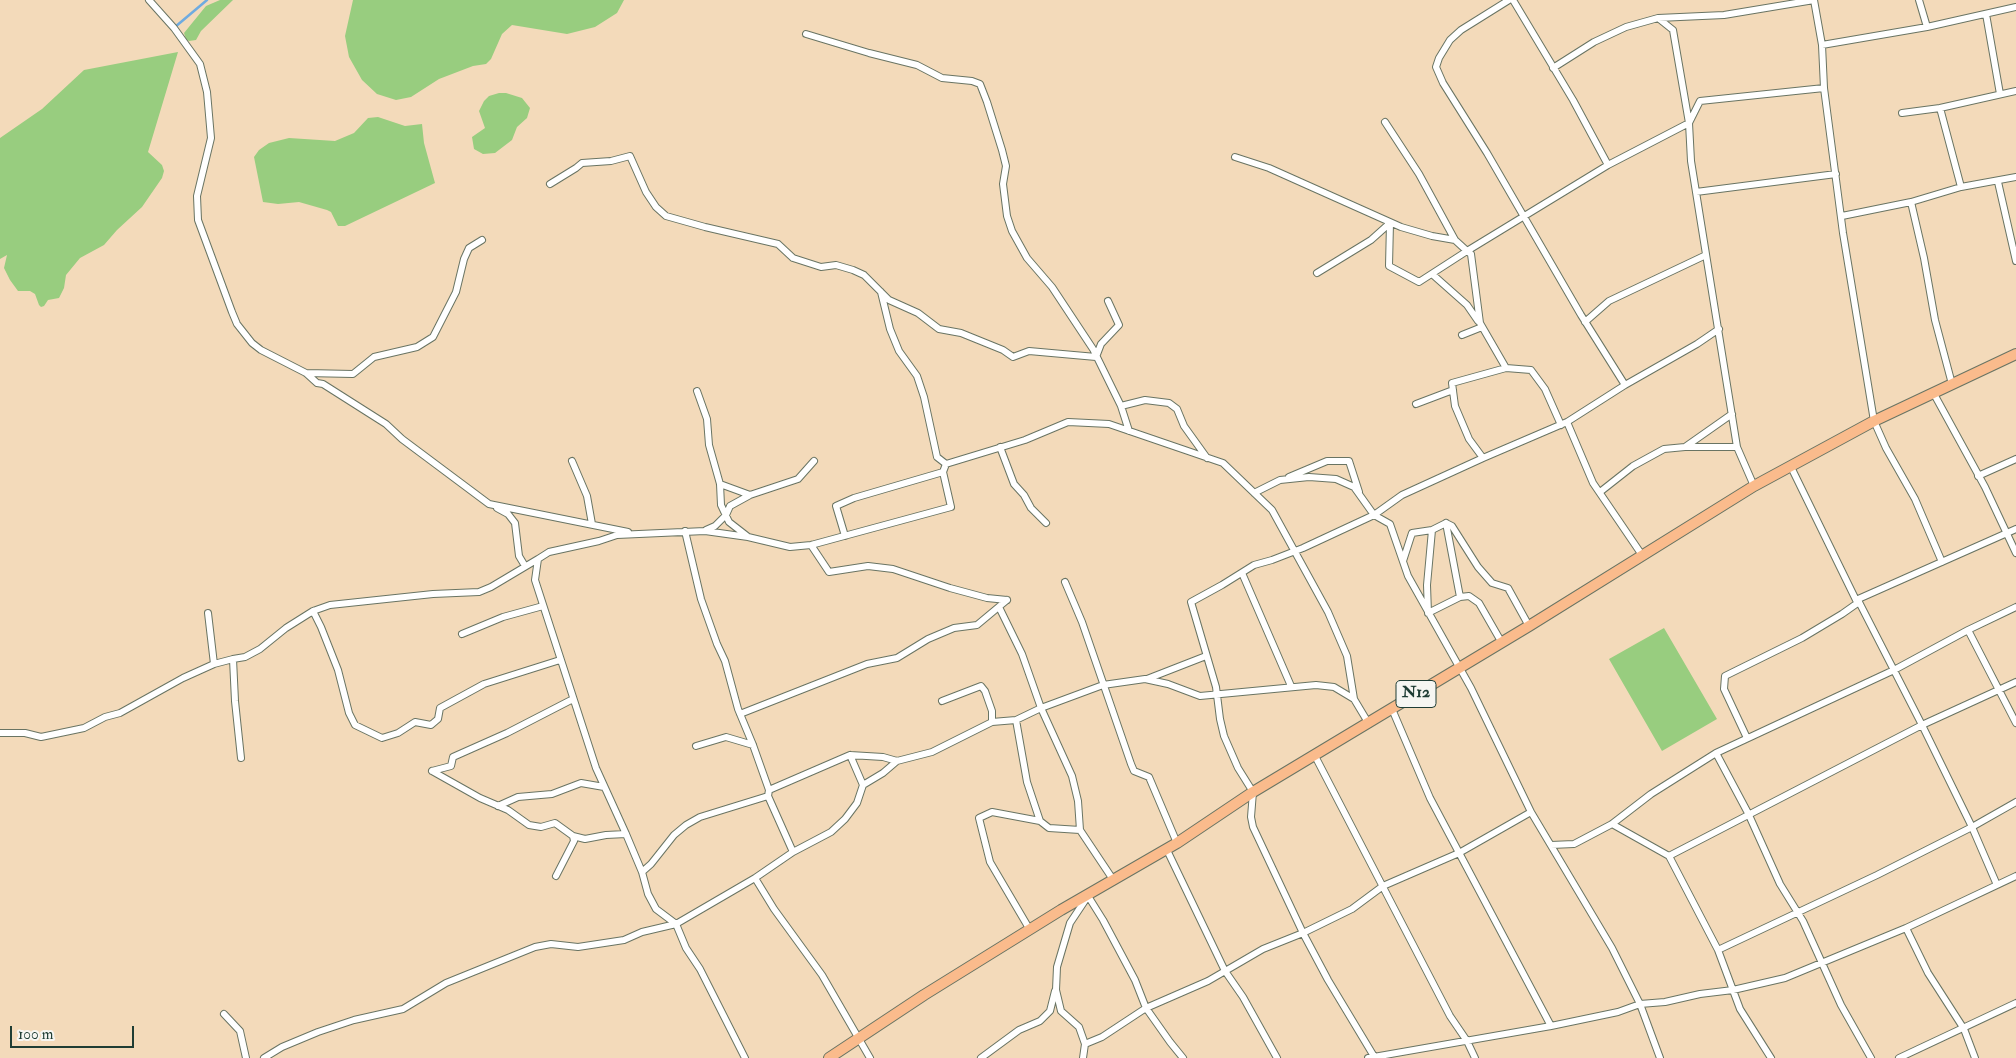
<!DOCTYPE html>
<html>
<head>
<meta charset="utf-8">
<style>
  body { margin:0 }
  #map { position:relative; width:2016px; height:1058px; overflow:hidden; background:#f3daba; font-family:"IM FELL Double Pica",serif }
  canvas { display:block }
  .scale { position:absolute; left:10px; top:1026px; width:124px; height:22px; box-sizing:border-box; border:2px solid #1f3d34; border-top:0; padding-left:6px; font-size:15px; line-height:18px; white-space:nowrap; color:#1f3d34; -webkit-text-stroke:4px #f6f6f2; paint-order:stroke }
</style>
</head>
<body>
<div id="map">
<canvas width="2016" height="1058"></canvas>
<div class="scale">100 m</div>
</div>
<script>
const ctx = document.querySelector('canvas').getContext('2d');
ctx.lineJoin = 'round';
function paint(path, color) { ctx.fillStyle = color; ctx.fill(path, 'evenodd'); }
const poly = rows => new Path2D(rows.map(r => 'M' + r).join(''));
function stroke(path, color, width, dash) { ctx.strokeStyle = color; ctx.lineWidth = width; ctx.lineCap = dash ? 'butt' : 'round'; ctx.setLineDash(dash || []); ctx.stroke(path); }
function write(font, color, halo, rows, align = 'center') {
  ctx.font = font + ' "IM FELL Double Pica",serif'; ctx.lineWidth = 4.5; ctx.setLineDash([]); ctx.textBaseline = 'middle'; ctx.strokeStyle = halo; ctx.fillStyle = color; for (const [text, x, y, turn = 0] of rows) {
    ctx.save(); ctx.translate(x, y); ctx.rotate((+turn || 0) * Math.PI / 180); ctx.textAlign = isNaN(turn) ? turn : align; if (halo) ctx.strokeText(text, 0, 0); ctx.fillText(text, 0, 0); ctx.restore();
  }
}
paint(poly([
  [220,0,233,0,201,31,196,40,189,41,186,39,184,33,206,6],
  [353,0,624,0,617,13,595,27,567,34,512,25,502,34,491,59,486,64,473,66,439,79,411,97,396,100,377,94,362,80,349,57,345,36],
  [178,52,148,152,162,165,164,171,162,178,142,207,117,230,104,245,80,258,66,275,64,288,59,298,48,300,44,306,41,307,39,305,35,294,30,291,18,291,10,280,4,268,7,255,0,259,0,138,42,109,84,70],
  [499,93,506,93,522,98,530,108,527,118,517,127,512,140,495,153,483,154,474,149,472,137,485,128,479,111,484,101,489,96],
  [378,117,405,126,422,124,424,143,435,183,345,226,338,226,331,212,327,210,299,202,278,204,263,202,254,157,259,150,269,143,289,138,335,141,354,133,368,118],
  [1664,628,1717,719,1662,751,1609,659]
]), '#98cd7f');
stroke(poly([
  [175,27,207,0]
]), '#6fabe0', 2.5);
const street = poly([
  [149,0,174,28,200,64,207,92,211,138,197,196,198,220,232,312,237,324,252,343,261,350,306,373,317,383,323,384,386,424,402,439,489,504,628,532],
  [1509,0,1461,30,1450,40,1439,58,1436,67,1443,83,1487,153,1581,315,1625,385],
  [1513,0,1573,100,1608,165],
  [1814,0,1822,45,1824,88,1843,233,1874,421,1886,448,1915,499,1942,562],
  [1919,0,1927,27],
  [1986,14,2000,94],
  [806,34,869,53,917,65,942,78,972,81,980,84,987,102,1002,150,1006,166,1003,184,1007,216,1012,231,1027,258,1052,287,1093,349,1121,406,1129,431],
  [1822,45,1927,27,2016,7],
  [1553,68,1594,42,1626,27,1658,18],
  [1940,108,1961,187],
  [1902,113,1940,108,2016,91],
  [1385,122,1419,174,1455,240],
  [1235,157,1269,168,1401,227,1432,236,1455,240,1467,251,1608,165,1689,123,1700,101,1824,88],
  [1998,182,2016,261],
  [550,184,576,168,582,163,611,161,630,156,646,192,656,207,666,216,705,227,778,244,793,258,821,267,836,265,853,270,864,275,889,300,918,313,939,329,961,333,1003,350,1013,357,1029,351,1096,357,1101,344,1119,325,1108,301],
  [1696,192,1836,174],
  [1911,202,1924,258,1935,320,1952,384],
  [1842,216,1911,202,1961,187,2016,177],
  [1390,223,1389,266,1419,282,1467,251,1471,254,1480,323,1506,368,1531,370,1545,389,1561,425],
  [1317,273,1371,240,1390,223],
  [1432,274,1467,305,1478,321],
  [881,292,890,329,899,351,917,376,924,397,937,457,946,464],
  [1585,322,1609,301,1706,255],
  [1462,335,1482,327],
  [306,373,353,374,374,357,417,347,433,337,456,292,464,259,469,248,482,240],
  [697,391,707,419,709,445,720,484,721,505,729,522,747,536],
  [1934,394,1985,487,2016,553],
  [1416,404,1453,390],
  [1121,406,1145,400,1169,403,1177,409,1184,426,1207,458],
  [1567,422,1593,483,1642,555],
  [1000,447,1014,484,1024,495,1031,508,1046,523],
  [1685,447,1737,447],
  [1483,458,1469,439,1455,406,1452,383,1506,368],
  [572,461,587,496,592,524],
  [1791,467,1856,600,1859,602,1922,725,1972,827,1997,885],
  [1978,476,2016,459],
  [1289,477,1327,461,1349,461,1359,492],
  [720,484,750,495,798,479,814,461],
  [1754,486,1737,447,1691,161,1689,123,1673,30,1658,18,1724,15,1814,0],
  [1600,492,1633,466,1664,449,1685,447,1732,414],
  [1254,493,1280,480,1309,477,1336,479,1354,487,1374,515,1390,524,1408,576,1471,688,1531,812,1612,948,1640,1004,1660,1058],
  [497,508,508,514,515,523,519,556,525,566],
  [1446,523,1452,526,1478,567,1492,583,1508,588,1529,626],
  [706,530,715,526,726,515,730,506,750,495],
  [1432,530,1427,585,1428,613,1460,597,1446,523],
  [685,531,701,599,717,644,725,661,738,709,753,745,769,790,768,796,793,852],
  [845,536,836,506,854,498,943,472],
  [811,545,829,572,868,566,893,569,950,588,987,598,1007,600],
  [1403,561,1412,533,1432,530,1446,523],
  [1242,573,1291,686],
  [1065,582,1082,622,1131,764,1134,771,1149,777,1177,843],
  [1460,597,1469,596,1479,603,1502,643],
  [1856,600,2016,529],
  [999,607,1022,654,1041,708,1072,776,1078,801,1080,830],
  [313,611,321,627,338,670,349,713,355,725,382,738,398,733,415,722,431,725,438,719,440,708,484,684,560,660],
  [208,613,214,664],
  [1968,630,2016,723],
  [462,634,503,617,543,606],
  [1147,679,1206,656],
  [942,701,981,686,985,691,992,711,992,722],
  [1392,709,1430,798,1551,1026],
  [740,714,867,664,897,658,928,639,954,628,977,625,1007,600],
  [1016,720,1027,782,1040,821,1049,828,1080,830,1114,881],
  [0,733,25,733,41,737,84,728,105,717,120,713,183,678,214,664,233,659],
  [1747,738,1724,689,1725,676,1802,638,1842,614,1859,602],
  [696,746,726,737,753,745],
  [1716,753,1748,813,1780,884,1803,921,1841,1005,1871,1058],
  [850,755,863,785],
  [1315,756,1450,1016,1467,1041,1475,1058],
  [241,758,235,701,233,659,245,657,260,649,286,628,313,611,330,605,433,594,479,592,491,587,538,559],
  [432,771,480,798,508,810,529,825,541,827,555,823,573,836,585,839,606,835,626,834],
  [432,771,451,766,453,757,507,733,573,699],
  [769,790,850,755,883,757,897,761,932,752,992,722,1016,720,1041,708,1103,685,1145,679,1168,684,1200,696,1316,685,1334,687,1354,699],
  [498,806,518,797,552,794,581,783,604,787],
  [1612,824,1669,856,1718,950,1740,1009,1771,1058],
  [1551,845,1574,844,1612,824,1651,794,1716,753,1894,670,1968,630,2016,607],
  [1166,848,1225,971,1243,997,1277,1058],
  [1669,856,1922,725,2016,682],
  [642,872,651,864,674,835,686,825,700,817,768,796],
  [556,876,574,841,573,836],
  [755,878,774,909,822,975,870,1058],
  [1906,928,1928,973,1964,1029,1975,1058],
  [1030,930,990,862,979,818,992,812,1040,821],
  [1718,950,1877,875,1972,827,2016,802],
  [224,1014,240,1031,246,1058],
  [1085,1044,1102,1037,1146,1008,1208,981,1263,949,1303,933,1352,909,1383,886,1459,853,1531,812],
  [264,1058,282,1047,318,1032,354,1020,403,1009,446,983,535,947,551,944,578,947,624,940,642,932,676,924,755,878,793,852,831,832,845,819,857,803,863,785,883,773,897,761],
  [745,1058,700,969,686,948,676,924,656,909,648,894,642,872,626,834,596,768,535,580,538,559,549,552,599,541,617,535,705,531,748,537,790,547,811,545,951,507,943,472,946,464,1025,440,1068,422,1109,424,1223,463,1272,510,1328,612,1347,656,1354,699,1369,724],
  [981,1058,1019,1030,1040,1021,1050,1011,1055,991],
  [1083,1058,1085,1044,1079,1027,1061,1011,1056,990,1057,967,1070,923,1088,896,1103,920,1135,980,1146,1008,1170,1042,1183,1058],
  [1368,1058,1551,1026,1618,1012,1640,1004,1665,1002,1700,994,1733,990,1785,978,1906,928,2016,876],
  [1375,1058,1328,980,1303,933,1253,827,1251,817,1253,792,1238,768,1224,736,1220,719,1216,687,1191,602,1222,585,1254,565,1272,560,1303,548,1374,515,1402,495,1483,458,1567,422,1625,385,1697,344,1719,329],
  [1899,1058,2016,1003]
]);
const primary = poly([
  [829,1058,924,995,1061,910,1177,843,1253,792,1529,626,1754,486,1874,421,2016,354]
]);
stroke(street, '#697463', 8);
stroke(primary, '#697463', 12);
stroke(street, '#fff', 6);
stroke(primary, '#fabb8c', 10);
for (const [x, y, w] of [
  [1416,694,40]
]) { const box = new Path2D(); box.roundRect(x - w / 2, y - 13.5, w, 27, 4); ctx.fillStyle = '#f6f6f2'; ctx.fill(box); stroke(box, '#1f3d34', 1); }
write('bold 16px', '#1f3d34', null, [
  ["N12",1416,694]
]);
</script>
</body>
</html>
